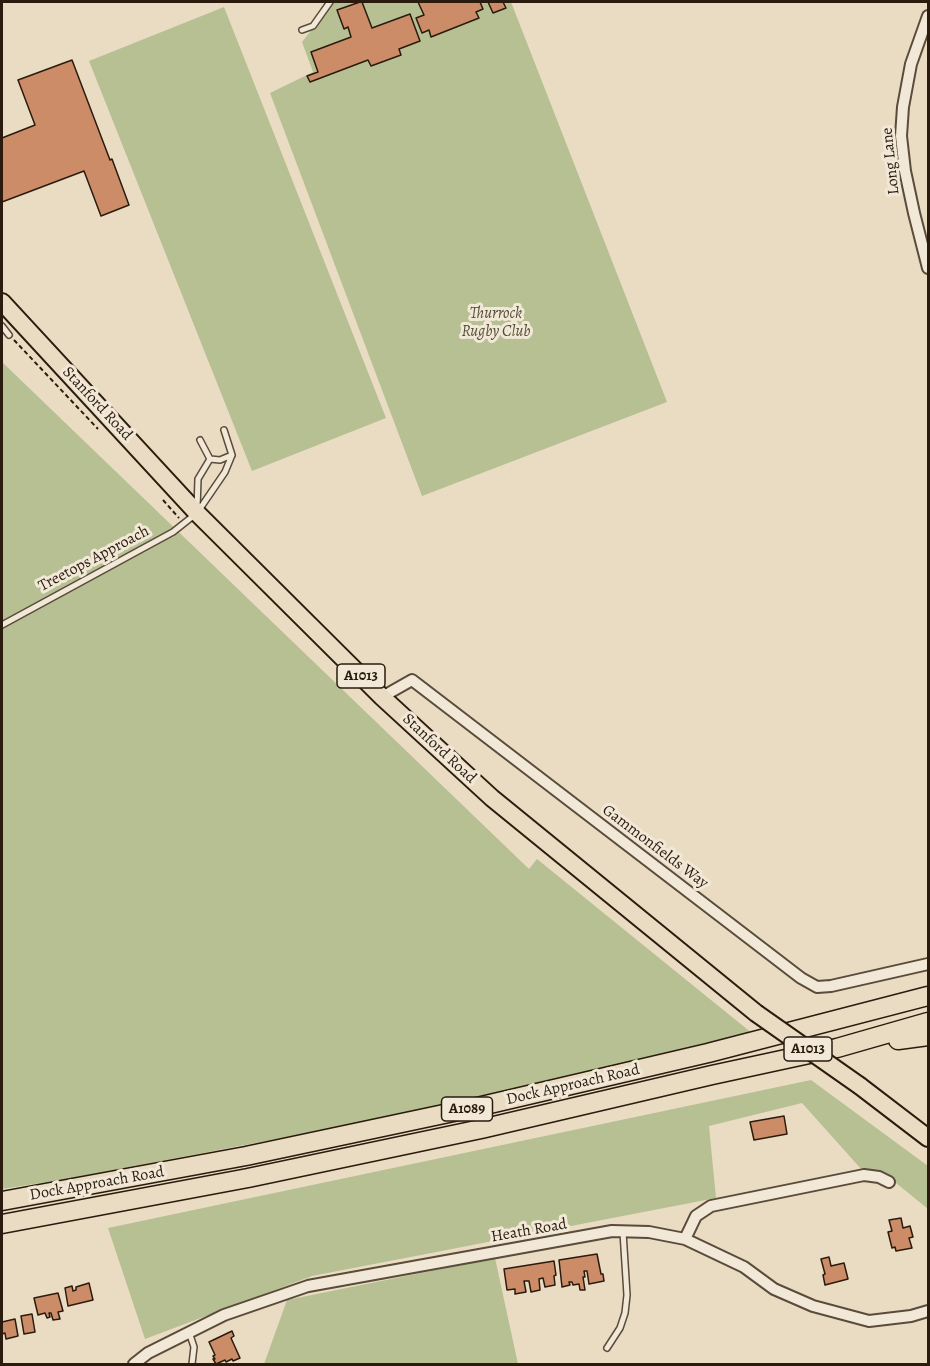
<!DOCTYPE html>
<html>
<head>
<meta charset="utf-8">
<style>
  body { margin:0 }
  #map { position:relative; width:930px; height:1366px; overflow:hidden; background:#e9dcc2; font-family:Alegreya,serif }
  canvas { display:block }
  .frame { position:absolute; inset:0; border:3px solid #2a1b0e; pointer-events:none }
</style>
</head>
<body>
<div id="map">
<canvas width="930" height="1366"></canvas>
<div class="frame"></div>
</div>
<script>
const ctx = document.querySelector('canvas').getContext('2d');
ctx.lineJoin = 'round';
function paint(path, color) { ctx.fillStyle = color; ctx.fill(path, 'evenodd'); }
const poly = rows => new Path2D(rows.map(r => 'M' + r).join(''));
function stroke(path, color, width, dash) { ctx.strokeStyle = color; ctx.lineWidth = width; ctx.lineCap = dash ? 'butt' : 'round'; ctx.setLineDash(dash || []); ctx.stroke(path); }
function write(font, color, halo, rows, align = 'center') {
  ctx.font = font + ' Alegreya,serif'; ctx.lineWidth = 6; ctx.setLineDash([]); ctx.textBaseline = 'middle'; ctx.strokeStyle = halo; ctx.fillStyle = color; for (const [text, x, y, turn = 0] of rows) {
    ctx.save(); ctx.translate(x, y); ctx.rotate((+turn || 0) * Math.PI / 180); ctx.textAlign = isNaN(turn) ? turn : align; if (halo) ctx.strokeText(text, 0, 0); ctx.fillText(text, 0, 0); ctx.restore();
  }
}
paint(poly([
  [334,2,511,2,667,402,422,496,270,93,313,72,302,42],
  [224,7,386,418,252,471,89,61],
  [2,362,529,869,537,859,753,1034,366,1122,66,1179,2,1189],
  [811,1080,928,1166,928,1209,885,1174,862,1170,802,1103,709,1126,716,1198,312,1276,145,1339,108,1228],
  [495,1258,518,1364,264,1364,287,1300]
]), '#b7c093');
const building = poly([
  [360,2,362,2,372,28,410,14,420,41,399,49,401,55,371,66,368,60,310,82,307,76,318,72,311,52,351,37,348,27,344,29,337,10,360,2],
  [418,2,480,2,483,9,476,12,479,18,431,37,429,30,422,33,416,18,424,15,418,2],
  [488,2,503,2,506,8,493,13,488,2],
  [72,60,110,160,112,159,129,205,101,216,84,171,2,202,2,138,35,125,18,80,72,60],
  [784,1116,787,1134,754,1140,750,1122,784,1116],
  [901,1218,903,1228,910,1226,913,1237,909,1238,912,1248,896,1251,895,1247,892,1248,888,1232,892,1231,889,1220,901,1218],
  [597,1254,601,1274,603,1274,604,1281,589,1284,587,1271,584,1271,585,1277,583,1277,585,1290,580,1290,579,1284,573,1285,572,1282,569,1282,570,1285,562,1287,559,1260,597,1254],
  [829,1257,831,1266,844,1263,848,1279,825,1285,823,1275,825,1274,821,1259,829,1257],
  [554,1261,556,1275,554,1276,555,1285,545,1287,543,1278,539,1279,540,1290,531,1292,529,1281,524,1281,526,1292,515,1294,515,1289,507,1290,504,1269,554,1261],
  [89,1283,93,1300,68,1306,65,1288,72,1286,73,1291,76,1290,76,1287,89,1283],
  [58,1293,63,1311,58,1312,60,1319,53,1320,51,1313,49,1313,50,1317,47,1318,45,1313,38,1315,34,1298,58,1293],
  [32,1314,35,1332,24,1334,21,1316,32,1314],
  [15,1319,18,1336,6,1339,5,1333,2,1334,2,1322,15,1319],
  [232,1331,234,1336,231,1338,240,1358,233,1361,232,1359,226,1362,225,1360,216,1364,213,1359,215,1359,213,1356,215,1355,209,1342,232,1331]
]);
paint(building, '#cb8c67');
stroke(building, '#2a1b0e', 1.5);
const lane = poly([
  [302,30,313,26,330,2],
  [2,326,9,335],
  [210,459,220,460,232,455],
  [197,509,198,479,210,459,200,440],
  [2,625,173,532,197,513,225,472,232,455,224,430],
  [189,1332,194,1347,192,1364],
  [607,1348,620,1328,625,1313,627,1295,623,1232]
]);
const street = poly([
  [928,16,911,64,903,107,901,136,905,171,914,213,928,268],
  [382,697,412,680,801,978,817,987,831,986,928,964],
  [685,1239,696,1216,711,1206,864,1175,879,1177,889,1182],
  [134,1364,148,1353,224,1315,308,1286,612,1231,649,1232,685,1239,744,1267,774,1289,813,1306,869,1321,911,1316,928,1311]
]);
const primary = poly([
  [2,302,197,513,382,697,492,798,756,1013],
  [860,1086,928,1138]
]);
const highway = poly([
  [898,1040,928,1036],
  [2,1201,246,1156,477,1107,708,1053,928,996],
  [2,1224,248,1178,481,1129,712,1075,837,1048,928,1022]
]);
stroke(lane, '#5a4b3b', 8);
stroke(street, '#5a4b3b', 14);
stroke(primary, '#2a1b0e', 20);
stroke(highway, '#2a1b0e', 21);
stroke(poly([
  [14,340,98,429],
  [163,500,179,518]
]), '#2a1b0e', 2, [4.5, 3]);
stroke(lane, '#f1e8d7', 5);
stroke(street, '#f1e8d7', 10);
stroke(primary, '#e9dcc2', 16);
stroke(highway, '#e9dcc2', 18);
const primaryBridge = poly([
  [756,1013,860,1086]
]);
stroke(primaryBridge, '#2a1b0e', 20, []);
stroke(primaryBridge, '#e9dcc2', 16);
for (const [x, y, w] of [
  [361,676,48],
  [808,1049,48],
  [467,1109,51]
]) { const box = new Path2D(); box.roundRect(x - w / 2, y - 12, w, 24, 4.5); ctx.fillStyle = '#f1e8d7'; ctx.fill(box); stroke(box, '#2a1b0e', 1.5); }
write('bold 15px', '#2a1b0e', null, [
  ["A1013",361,676],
  ["A1013",808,1049],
  ["A1089",467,1109]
]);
write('16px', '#2a1b0e', '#f1e8d7', [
  ["Long Lane",891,161,-96],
  ["Stanford Road",97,404,47],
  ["Treetops Approach",94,559,-28],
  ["Stanford Road",439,749,43],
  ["Gammonfields Way",655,847,37],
  ["Dock Approach Road",573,1085,-13],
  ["Dock Approach Road",97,1184,-10],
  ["Heath Road",529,1231,-10]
]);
write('italic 16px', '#544d36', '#f1e8d7', [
  ["Thurrock",496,314],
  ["Rugby Club",496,332]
]);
</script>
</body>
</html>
